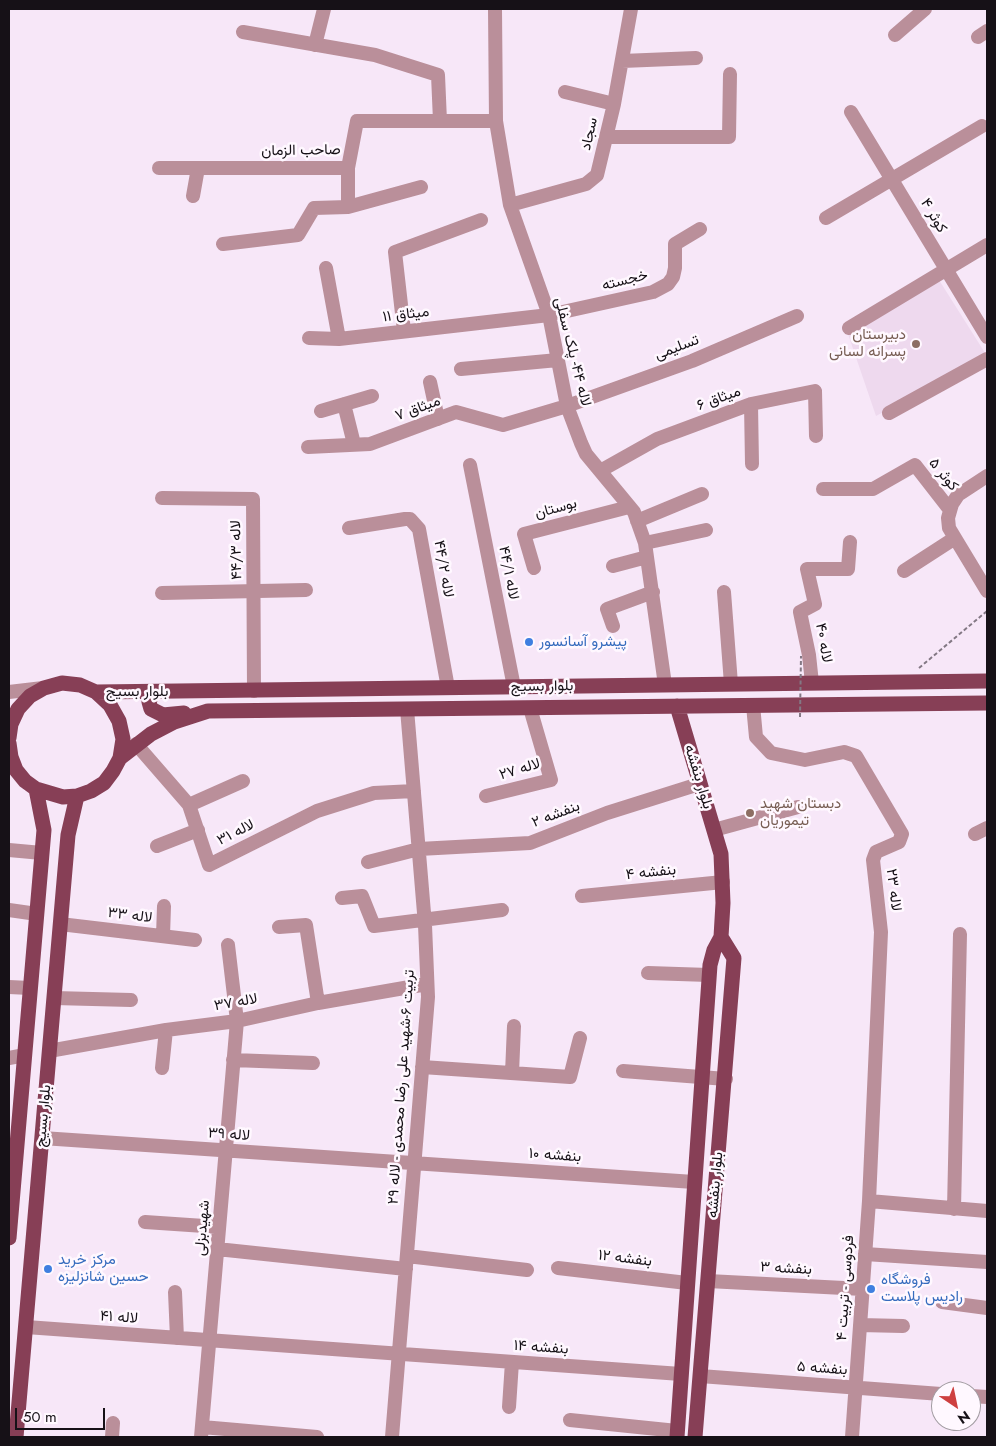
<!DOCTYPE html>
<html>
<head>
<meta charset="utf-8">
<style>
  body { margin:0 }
  #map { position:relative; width:996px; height:1446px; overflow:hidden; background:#f7e7f8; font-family:Jost,sans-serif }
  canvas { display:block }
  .frame { position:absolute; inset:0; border:10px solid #161117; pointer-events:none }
  .north { position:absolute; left:931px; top:1381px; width:50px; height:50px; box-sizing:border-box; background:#fff8ff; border:1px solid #a29ca2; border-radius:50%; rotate:146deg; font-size:14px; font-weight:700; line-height:20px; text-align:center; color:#161117 }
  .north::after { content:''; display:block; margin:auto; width:18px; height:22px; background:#ce3f40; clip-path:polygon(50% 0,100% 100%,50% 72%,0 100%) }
  .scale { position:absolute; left:15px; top:1408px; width:90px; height:22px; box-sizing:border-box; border:2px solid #161117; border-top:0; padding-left:6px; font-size:15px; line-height:18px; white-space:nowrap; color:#161117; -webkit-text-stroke:4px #fff8ff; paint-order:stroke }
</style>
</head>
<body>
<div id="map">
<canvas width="996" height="1446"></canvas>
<div class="frame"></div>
<div class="north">N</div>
<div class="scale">50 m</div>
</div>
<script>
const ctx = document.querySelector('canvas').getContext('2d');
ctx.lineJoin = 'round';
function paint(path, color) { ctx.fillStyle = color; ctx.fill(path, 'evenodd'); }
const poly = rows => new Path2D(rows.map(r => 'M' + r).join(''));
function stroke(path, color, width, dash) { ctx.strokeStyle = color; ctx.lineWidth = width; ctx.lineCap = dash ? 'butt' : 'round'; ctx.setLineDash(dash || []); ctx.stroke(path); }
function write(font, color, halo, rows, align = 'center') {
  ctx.font = font + ' Jost,Vazirmatn,sans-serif'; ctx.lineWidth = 5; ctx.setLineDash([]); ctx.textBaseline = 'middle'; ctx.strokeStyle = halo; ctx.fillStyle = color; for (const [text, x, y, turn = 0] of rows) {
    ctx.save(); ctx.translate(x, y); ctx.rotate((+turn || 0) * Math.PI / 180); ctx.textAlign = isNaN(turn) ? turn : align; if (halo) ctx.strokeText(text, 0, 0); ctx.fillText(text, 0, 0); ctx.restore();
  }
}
paint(poly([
  [939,280,987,356,876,416,848,334]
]), '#eed9ee');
stroke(poly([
  [919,668,987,611]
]), '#837884', 2, [4, 2.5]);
stroke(poly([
  [495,9,496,121,510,205,549,315,567,406,581,443,586,454,634,512,645,543,665,685],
  [243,32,375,55,438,75,440,121],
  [895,35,925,9],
  [978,37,987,31],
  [315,45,324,9],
  [622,61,696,58],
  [565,92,614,104],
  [851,112,987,337],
  [606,137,729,137,730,74],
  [159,168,348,168,357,121,496,121],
  [193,196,198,168],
  [510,205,586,184,597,175,614,104,631,9],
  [348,207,421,187],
  [826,218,982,126],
  [223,244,298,235,314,208,348,207,348,168],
  [326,268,339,339,549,315,653,292,668,284,673,277,675,268,675,244,700,229],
  [849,328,987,245],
  [404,331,395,252,481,220],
  [309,338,339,339],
  [461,369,558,360],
  [430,382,438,419],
  [344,404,354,444],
  [751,404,752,464],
  [321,411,372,396],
  [889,413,987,359],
  [308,447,370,444,456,412,503,425,567,406,692,361,797,316],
  [470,465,514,687],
  [600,471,657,439,751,404,815,391,816,436],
  [987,476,958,495,952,504,948,518,949,528,987,591],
  [823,489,873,489,915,465,950,510],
  [162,498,253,499,254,691],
  [637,521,702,494],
  [349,528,405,519,410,519,419,529,448,688],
  [645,543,706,530],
  [613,566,647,557],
  [534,568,524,534,629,507],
  [904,571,955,538],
  [724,592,731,684],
  [162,593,306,590],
  [613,626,607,609,653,592],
  [812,683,809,655,800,612,815,604,807,569,848,569,850,542],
  [9,692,43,688],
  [753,705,756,737,771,753,805,760,844,752,856,756,902,834,899,842,876,852,873,860,881,932,869,1201,852,1437],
  [136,744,189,805,209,865,317,811,374,793,414,791],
  [486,796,551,780,530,708],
  [189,805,243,781],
  [714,830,798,807],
  [975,834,987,828],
  [157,846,198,830],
  [9,850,42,853],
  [368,862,419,849,530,843,607,813,699,784],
  [582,896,723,882],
  [342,898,362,896,374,926,502,910],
  [9,910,37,914],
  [60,924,195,940],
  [279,927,306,925,318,1003],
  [163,936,164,906],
  [648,973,709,975],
  [9,987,30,988],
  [54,998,131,1000],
  [49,1051,166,1030,237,1021,318,1003,427,984],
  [9,1058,25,1055],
  [233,1060,313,1063],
  [422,1067,570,1077,580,1038],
  [162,1068,166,1030],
  [623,1071,726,1079],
  [512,1073,514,1026],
  [42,1138,694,1182],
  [869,1201,987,1211],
  [954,1209,960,934],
  [145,1222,219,1227],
  [217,1249,406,1269],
  [865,1254,987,1262],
  [407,1256,527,1270],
  [558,1268,687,1283],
  [708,1281,863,1289],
  [175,1292,177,1338],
  [942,1302,987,1308],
  [860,1325,903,1326],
  [26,1327,681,1374],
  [700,1376,941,1394],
  [971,1396,987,1397],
  [509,1407,512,1362],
  [570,1420,677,1431],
  [202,1427,317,1437],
  [112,1437,113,1423],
  [201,1437,237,1021,228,945],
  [392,1437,428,997,425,925,407,709]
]), '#ba8f9a', 14);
stroke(poly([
  [96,692,987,681],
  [153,692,149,702,151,709,163,715,184,713],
  [677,706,721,854,723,903,721,937,714,950,710,965,677,1437],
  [9,738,11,724,18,709,30,696,44,688,62,683,80,685,96,692,110,705,119,721,123,739,120,758,113,771,104,783,91,791,77,796,63,797,36,789,25,781,16,770,11,757,9,743],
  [120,758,151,734,174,722,208,711,987,703],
  [9,1238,44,830,36,789],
  [16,1437,68,835,77,796],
  [695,1437,734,958,721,937]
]), '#873f56', 15);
stroke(poly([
  [800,717,801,656]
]), '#837884', 2, [4, 2.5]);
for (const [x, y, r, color] of [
  [916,344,5,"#8d6e63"],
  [529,642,5,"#3f7fe0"],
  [750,813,5,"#8d6e63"],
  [48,1269,5,"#3f7fe0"],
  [871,1289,5,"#3f7fe0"]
]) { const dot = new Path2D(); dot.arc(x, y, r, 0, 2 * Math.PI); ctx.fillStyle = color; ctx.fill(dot); stroke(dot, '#fff8ff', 2); }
write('15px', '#161117', '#fff8ff', [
  ["سجاد",590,134,-77],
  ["صاحب الزمان",301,151,-1],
  ["کوثر ۴",933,216,59],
  ["خجسته",625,281,-14],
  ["میثاق ۱۱",406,315,-7],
  ["تسلیمی",677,348,-21],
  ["لاله ۴۴- پلک سفلی",572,352,76],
  ["میثاق ۶",719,399,-20],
  ["میثاق ۷",418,409,-20],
  ["کوثر ۵",943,475,51],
  ["بوستان",556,509,-15],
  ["لاله ۴۴/۳",237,550,-91],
  ["لاله ۴۴/۲",443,569,80],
  ["لاله ۴۴/۱",508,573,79],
  ["لاله ۴۰",823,643,80],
  ["بلوار بسیج",542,687,-1],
  ["بلوار بسیج",137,692],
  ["لاله ۲۷",520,770,-17],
  ["بلوار بنفشه",698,777,73],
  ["بنفشه ۲",556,815,-21],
  ["لاله ۳۱",236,833,-27],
  ["بنفشه ۴",651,873,-6],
  ["لاله ۲۳",893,890,83],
  ["لاله ۳۳",130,916,7],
  ["لاله ۳۷",236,1003,-10],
  ["تربیت ۶-شهید علی رضا محمدی - لاله ۲۹",402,1087,-86],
  ["بلوار بسیج",44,1116,-85],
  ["لاله ۳۹",229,1135,4],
  ["بنفشه ۱۰",555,1156,4],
  ["بلوار بنفشه",716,1185,-85],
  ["شهیدبزلی",203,1228,-85],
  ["بنفشه ۱۲",625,1259,7],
  ["بنفشه ۳",786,1269,3],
  ["فردوسی - تربیت ۴",846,1288,-86],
  ["لاله ۴۱",119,1318,4],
  ["بنفشه ۱۴",541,1348,4],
  ["بنفشه ۵",822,1369,4]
]);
write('15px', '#785e54', '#fff8ff', [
  ["دبیرستان",906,335],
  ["پسرانه لسانی",906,352],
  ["دبستان شهید",760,804,"left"],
  ["تیموریان",760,821,"left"]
], 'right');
write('15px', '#366cbe', '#fff8ff', [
  ["پیشرو آسانسور",539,642],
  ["مرکز خرید",58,1260],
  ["حسین شانزلیزه",58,1277],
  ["فروشگاه",881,1280],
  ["رادیس پلاست",881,1297]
], 'left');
</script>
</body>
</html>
